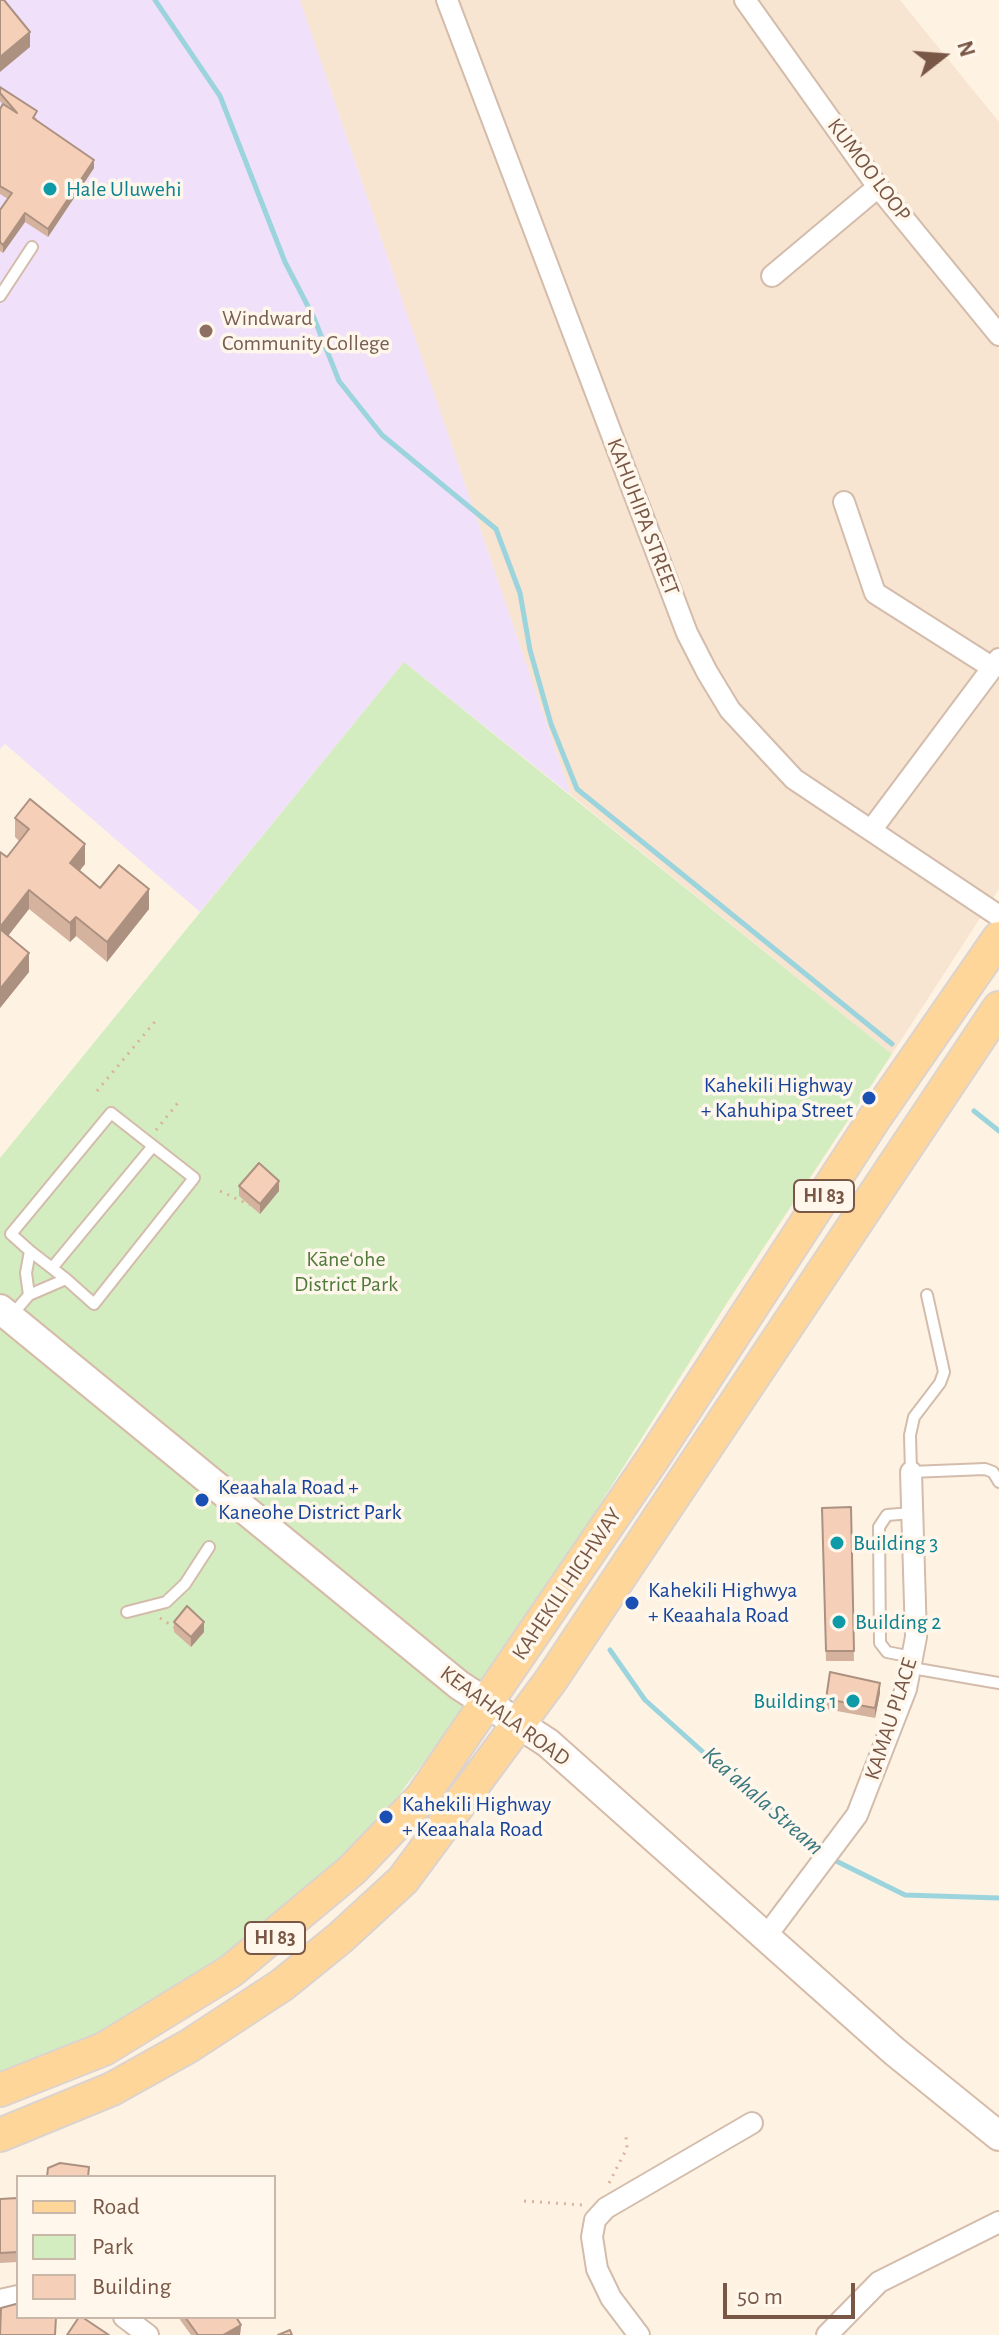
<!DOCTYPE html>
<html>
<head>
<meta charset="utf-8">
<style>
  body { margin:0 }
  #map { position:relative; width:999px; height:2335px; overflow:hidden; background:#fef3e3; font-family:"Alegreya Sans",sans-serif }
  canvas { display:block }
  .legend { position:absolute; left:16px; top:2175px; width:260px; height:144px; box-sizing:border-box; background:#fff7eb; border:2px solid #c9b7a9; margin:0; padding:10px 14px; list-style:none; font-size:24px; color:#795746 }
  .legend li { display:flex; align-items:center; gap:16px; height:40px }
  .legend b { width:40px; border:2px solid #c9b7a9 }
  .north { position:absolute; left:903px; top:16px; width:80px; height:80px; -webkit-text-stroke:6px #fff7eb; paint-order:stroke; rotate:73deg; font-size:22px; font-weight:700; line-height:32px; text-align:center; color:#795746 }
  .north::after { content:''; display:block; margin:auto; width:28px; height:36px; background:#795746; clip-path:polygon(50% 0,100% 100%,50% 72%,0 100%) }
  .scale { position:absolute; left:723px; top:2283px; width:132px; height:36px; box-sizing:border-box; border:4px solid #795746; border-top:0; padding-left:10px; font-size:24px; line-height:28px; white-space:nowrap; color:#795746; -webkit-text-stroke:6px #fff7eb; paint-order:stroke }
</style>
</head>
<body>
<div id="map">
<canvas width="999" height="2335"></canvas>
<ul class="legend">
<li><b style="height:10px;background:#ffd699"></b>Road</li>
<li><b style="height:22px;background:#d3edc0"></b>Park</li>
<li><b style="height:22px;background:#f6cfb8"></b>Building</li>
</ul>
<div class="north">N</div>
<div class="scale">50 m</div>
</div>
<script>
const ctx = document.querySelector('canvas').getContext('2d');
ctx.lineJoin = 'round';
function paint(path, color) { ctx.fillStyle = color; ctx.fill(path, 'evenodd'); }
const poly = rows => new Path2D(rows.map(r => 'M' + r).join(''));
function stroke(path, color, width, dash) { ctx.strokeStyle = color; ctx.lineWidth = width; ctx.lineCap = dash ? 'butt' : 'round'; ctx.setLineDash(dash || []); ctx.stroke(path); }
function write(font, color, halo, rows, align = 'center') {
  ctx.font = font + ' "Alegreya Sans",sans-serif'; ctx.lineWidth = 7; ctx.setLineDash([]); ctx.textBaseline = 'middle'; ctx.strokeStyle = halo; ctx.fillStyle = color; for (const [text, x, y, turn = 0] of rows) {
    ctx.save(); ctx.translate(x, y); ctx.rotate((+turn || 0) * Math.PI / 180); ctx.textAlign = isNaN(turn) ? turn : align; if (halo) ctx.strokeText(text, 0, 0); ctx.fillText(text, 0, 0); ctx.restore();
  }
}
paint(poly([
  [300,0,900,0,999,122,999,889,892,1054,571,795]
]), '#f7e4d1');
paint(poly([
  [0,0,300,0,571,795,404,662,200,912,5,744,0,749]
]), '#f0e0fa');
paint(poly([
  [404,662,892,1054,727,1303,499,1664,366,1838,276,1929,153,2013,0,2080,0,1158]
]), '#d3edc0');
stroke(poly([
  [155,0,220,96,285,262,314,318,339,381,382,435,496,529,520,593,530,650,551,724,577,789,892,1044],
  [974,1111,999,1131],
  [610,1650,645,1700,751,1795,784,1818,822,1852],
  [830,1858,905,1895,999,1898]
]), '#9bd4dc', 5);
const lane = poly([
  [0,296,32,247],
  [30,1251,66,1279],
  [52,1268,153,1146],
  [927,1295,944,1372,940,1383,914,1417,910,1435,911,1472,985,1469,993,1472,999,1482],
  [11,1316,29,1295,66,1279,94,1304,194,1178,111,1113,11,1234,30,1251,26,1273,29,1295],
  [127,1612,166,1602,185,1584,209,1547],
  [912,1657,887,1652,880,1643,879,1527,887,1515,912,1513],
  [912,1668,999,1683]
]);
const street = poly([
  [447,0,687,633,707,672,730,710,794,779,999,916],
  [745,0,878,187,999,335],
  [772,276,878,187],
  [844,502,875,593,993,668],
  [872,829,999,659],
  [767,1935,857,1815,906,1689,916,1637,911,1472],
  [0,2300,18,2296],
  [124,2317,148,2335],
  [639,2335,611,2298,597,2269,592,2237,595,2220,606,2208,752,2123],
  [827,2335,879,2282,999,2222]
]);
const secondary = poly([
  [0,1309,459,1685,548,1743,894,2051,999,2136]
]);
const primary = poly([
  [0,2090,104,2049,231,1971,352,1870,422,1797,654,1457,876,1116,999,938],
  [0,2135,112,2089,189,2046,282,1985,340,1938,403,1880,551,1680,999,1008]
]);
stroke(lane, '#d3bcab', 14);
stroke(street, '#d3bcab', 24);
stroke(secondary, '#d6bba8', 32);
stroke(primary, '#dcd3cf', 36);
stroke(poly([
  [97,1091,158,1018],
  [156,1130,181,1099],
  [220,1191,250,1205],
  [160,1618,177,1629],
  [609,2183,627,2148,626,2137],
  [524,2201,583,2205]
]), '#dbb29b', 3, [2, 6]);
stroke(lane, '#fff', 10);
stroke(street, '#fff', 20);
stroke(secondary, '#fff', 28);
stroke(primary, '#ffd699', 32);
paint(poly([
  [0,87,37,119,36,121,94,168,48,237,25,222,3,253,0,251,0,210,8,199,0,194,0,109,3,105,0,101],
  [15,818,85,864,79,871,100,888,149,909,107,962,76,936,70,942,29,909,8,936,29,972,0,1008,7,857,19,841,15,837],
  [239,1186,279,1191,260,1214,239,1196],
  [851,1507,854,1661,826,1661,822,1508],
  [174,1622,204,1632,191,1647,174,1632],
  [880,1693,875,1718,826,1709,826,1699],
  [18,2198,18,2262,0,2263,0,2199],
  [178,2317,236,2317,241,2325,240,2335,191,2335]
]), '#d4b29e');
paint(poly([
  [30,32,30,47,0,72,0,57],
  [94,160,94,168,48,237,48,229],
  [25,213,25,222,3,253,3,245],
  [85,844,85,864,70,883,70,863],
  [149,889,149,909,107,962,107,942],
  [29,890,29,909,0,946,0,927],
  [76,917,76,936,70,942,70,923],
  [29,953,29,972,0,1008,0,989],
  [279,1181,279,1191,260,1214,260,1204],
  [204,1622,204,1632,191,1647,191,1637],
  [880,1683,880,1693,875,1718,875,1708],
  [241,2325,240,2335,223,2335]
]), '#ac9181');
const building = poly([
  [0,0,4,0,30,32,0,57,0,0],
  [0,87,37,111,33,118,94,160,48,229,25,213,3,245,0,242,0,210,12,193,0,186,0,109,3,104,17,113,0,93,0,87],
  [30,799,85,844,70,863,100,888,119,865,149,889,107,942,76,917,70,923,29,890,0,927,0,852,7,857,29,829,15,818,30,799],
  [0,929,29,953,0,989,0,929],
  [259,1163,279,1181,260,1204,239,1186,259,1163],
  [851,1507,854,1651,826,1651,822,1508,851,1507],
  [187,1606,204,1622,191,1637,174,1622,187,1606],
  [830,1672,880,1683,875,1708,826,1699,830,1672],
  [60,2163,89,2167,88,2177,47,2177,48,2168,60,2163],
  [18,2198,18,2252,0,2253,0,2199,18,2198],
  [16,2304,18,2306,18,2317,56,2317,55,2335,0,2335,1,2308,16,2304],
  [79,2317,82,2317,109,2335,67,2335,79,2317],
  [185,2317,236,2317,241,2325,223,2335,198,2335,185,2317],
  [290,2330,292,2335,278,2335,290,2330]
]);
paint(building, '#f6cfb8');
stroke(building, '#ac9181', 2);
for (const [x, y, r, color] of [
  [50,189,8,"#0f9aa8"],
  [206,331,8,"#8d6e63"],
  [869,1098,8,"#1a4fb4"],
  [202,1500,8,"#1a4fb4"],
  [837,1543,8,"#0f9aa8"],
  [632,1603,8,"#1a4fb4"],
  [839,1622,8,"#0f9aa8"],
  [853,1701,8,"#0f9aa8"],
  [386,1817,8,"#1a4fb4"]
]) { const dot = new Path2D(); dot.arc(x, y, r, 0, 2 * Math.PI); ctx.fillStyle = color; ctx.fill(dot); stroke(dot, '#fff7eb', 3); }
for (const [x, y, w] of [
  [824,1196,60],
  [275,1938,60]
]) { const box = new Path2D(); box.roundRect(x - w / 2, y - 16, w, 32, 6); ctx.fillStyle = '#fff7eb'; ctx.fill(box); stroke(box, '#795746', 2); }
write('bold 20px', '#795746', null, [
  ["HI 83",824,1196],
  ["HI 83",275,1938]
]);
write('22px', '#795746', '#fff7eb', [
  ["KUMOO LOOP",869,170,53],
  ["KAHUHIPA STREET",643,517,69],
  ["KAHEKILI HIGHWAY",567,1584,-56],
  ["KEAAHALA ROAD",505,1716,36],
  ["KAMAU PLACE",891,1719,-72]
]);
write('22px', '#0d838f', '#fff7eb', [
  ["Hale Uluwehi",66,189],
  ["Building 3",853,1543],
  ["Building 2",855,1622],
  ["Building 1",837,1701,"right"]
], 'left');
write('22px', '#785e54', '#fff7eb', [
  ["Windward",222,318],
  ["Community College",222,343]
], 'left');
write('22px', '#164399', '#fff7eb', [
  ["Kahekili Highway",853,1085,"right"],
  ["+ Kahuhipa Street",853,1110,"right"],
  ["Keaahala Road +",218,1487],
  ["Kaneohe District Park",218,1512],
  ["Kahekili Highwya",648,1590],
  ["+ Keaahala Road",648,1615],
  ["Kahekili Highway",402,1804],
  ["+ Keaahala Road",402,1829]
], 'left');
write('22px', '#4f7a3b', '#fff7eb', [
  ["Kāneʻohe",346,1259],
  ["District Park",346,1284]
]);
write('italic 24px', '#39767f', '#fff7eb', [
  ["Keaʻahala Stream",763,1801,41]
]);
</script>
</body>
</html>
